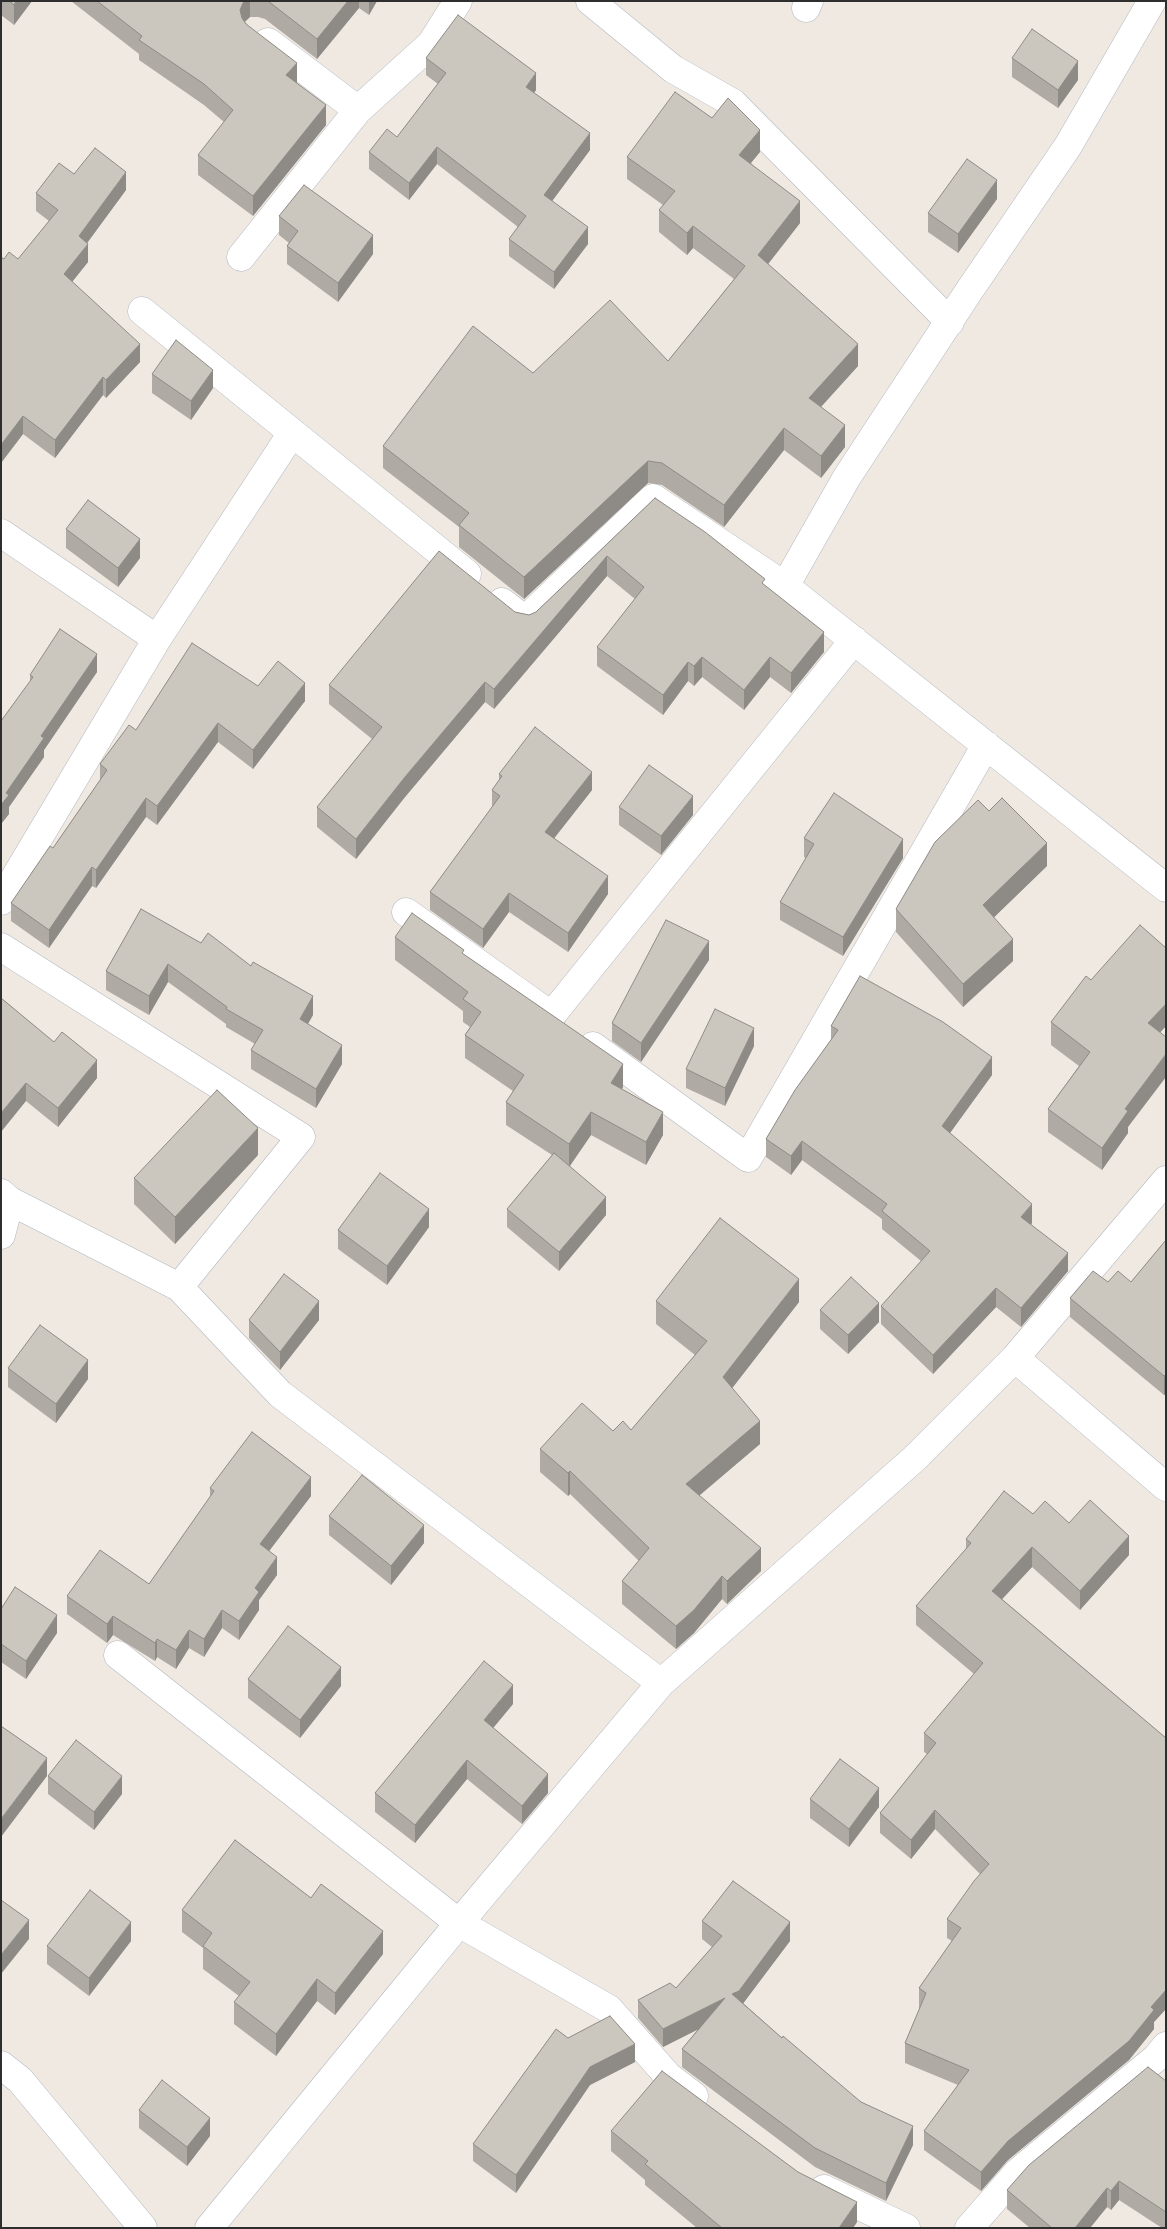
<!DOCTYPE html>
<html>
<head>
<meta charset="utf-8">
<style>
  body { margin:0 }
  #map { position:relative; width:1167px; height:2229px; overflow:hidden; background:#efe9e1; font-family:"Fira Sans Condensed",sans-serif }
  canvas { display:block }
  .frame { position:absolute; inset:0; border:2px solid #2e2e2e; pointer-events:none }
</style>
</head>
<body>
<div id="map">
<canvas width="1167" height="2229"></canvas>
<div class="frame"></div>
</div>
<script>
const ctx = document.querySelector('canvas').getContext('2d');
ctx.lineJoin = 'round';
const poly = rows => new Path2D(rows.map(r => 'M' + r).join(''));
function stroke(path, color, width, dash) { ctx.strokeStyle = color; ctx.lineWidth = width; ctx.lineCap = dash ? 'butt' : 'round'; ctx.setLineDash(dash || []); ctx.stroke(path); }
function paint(path, color) { ctx.fillStyle = color; ctx.fill(path, 'evenodd'); }
const street = poly([
  [590,1,673,69,733,103,950,322],
  [806,8,809,1],
  [268,42,358,110],
  [241,257,358,110,431,44,458,1],
  [142,311,467,574],
  [1,533,157,639],
  [785,586,847,477,969,291,1068,146,1152,1],
  [502,602,525,620,653,498,785,586,1166,888],
  [1,901,157,639,292,433],
  [406,912,552,1016],
  [1,947,301,1137,179,1287],
  [551,1016,854,640],
  [593,1046,748,1158,986,745],
  [1,1193,10,1201,179,1287,280,1394,661,1683],
  [1,1235,10,1201],
  [1015,1358,1166,1487],
  [118,1655,459,1923,609,2009,668,2076,694,2096],
  [824,2189,906,2228],
  [209,2228,459,1923,661,1683,915,1458,1015,1358,1166,1180],
  [969,2228,1018,2172,1156,2058,1166,2046]
]);
const secondary = poly([
  [1,2065,20,2080,143,2228]
]);
stroke(street, '#b4b7c1', 29);
stroke(secondary, '#b4b7c1', 29);
stroke(street, '#fff', 28);
stroke(secondary, '#fff', 28);
paint(poly([
  [1,1,32,1,14,25,1,15],
  [71,1,377,1,369,15,359,8,317,59,265,19,258,17,250,17,245,22,297,83,326,125,253,216,198,175,198,155,224,122,204,105,139,60,139,54],
  [426,58,536,90,534,93,590,150,552,201,588,244,554,289,509,256,509,239,518,227,437,164,409,200,369,169,369,152,397,137,438,84,426,75],
  [1012,58,1078,80,1058,108,1012,77],
  [712,118,760,152,751,163,800,223,768,264,858,366,821,407,845,447,821,478,784,450,724,527,662,485,648,483,524,599,459,547,459,527,383,468,383,446,533,373,668,361,734,279,693,248,687,255,659,232,659,210,663,205,627,179,627,157],
  [74,174,126,190,87,243,88,262,72,282,140,362,106,398,103,395,55,458,23,434,1,463,1,257,4,259,18,259,49,221,36,211,36,193],
  [997,199,958,253,928,232,928,213],
  [279,216,373,254,338,302,287,264,287,246,289,243,279,235],
  [152,374,213,388,191,420,152,393],
  [655,498,765,586,824,652,791,693,770,677,744,710,702,677,694,686,688,681,663,715,597,666,597,647,635,599,607,576,494,709,485,702,405,797,356,859,317,827,317,807,372,739,329,704,329,685,515,612,529,615,536,612],
  [66,529,140,558,118,587,66,548],
  [97,672,44,750,44,757,9,807,9,814,1,824,1,721,30,682,30,675],
  [258,686,305,701,253,769,218,742,157,825,146,817,96,888,92,886,49,948,11,921,11,903,53,848,100,780,100,764,136,730],
  [499,774,592,790,554,838,608,894,568,952,509,912,483,948,430,910,430,892,492,808,492,790,499,780],
  [619,807,693,815,661,855,619,825],
  [804,838,903,858,843,956,780,920,780,902,806,858,804,857],
  [1047,866,994,917,1013,961,963,1007,896,932,896,909],
  [141,909,313,1015,308,1024,342,1064,316,1108,251,1069,251,1050,255,1044,226,1027,226,1024,168,982,149,1015,106,990,106,971],
  [395,937,464,955,623,1087,622,1089,663,1135,646,1165,591,1135,570,1166,606,1215,559,1271,507,1227,507,1209,552,1155,506,1125,506,1102,513,1091,465,1058,465,1035,470,1027,463,1022,463,1011,395,960],
  [1166,948,1166,1026,1160,1032,1128,1127,1128,1133,1102,1170,1048,1132,1048,1109,1079,1066,1051,1045,1051,1022,1091,980],
  [709,960,641,1062,612,1041,612,1023],
  [1,998,97,1078,58,1127,26,1101],
  [831,1026,992,1075,950,1133,1032,1223,1031,1224,1068,1271,1021,1327,996,1307,933,1374,881,1324,881,1306,921,1261,882,1229,882,1219,802,1160,791,1175,766,1157,766,1139,831,1040],
  [754,1046,725,1106,686,1088,686,1069],
  [258,1155,175,1244,134,1204,134,1178],
  [429,1227,387,1285,338,1249,338,1230],
  [1166,1240,1166,1394,1164,1395,1070,1317,1070,1298,1108,1282,1131,1282],
  [656,1301,799,1302,732,1388,760,1444,699,1495,761,1571,727,1604,722,1599,694,1633,676,1649,622,1604,622,1581,639,1561,570,1494,568,1496,540,1472,540,1449,613,1431,631,1430,695,1355,656,1324],
  [820,1310,879,1322,848,1354,820,1329],
  [249,1320,319,1320,280,1370,249,1338],
  [8,1368,88,1379,56,1423,8,1387],
  [210,1488,311,1496,269,1551,277,1575,259,1600,259,1610,239,1640,222,1628,204,1657,189,1648,176,1669,157,1657,155,1661,113,1635,107,1643,67,1614,67,1596,149,1584,210,1497],
  [1033,1514,1069,1523,1129,1555,1080,1610,1032,1567,1002,1599,1166,1738,1166,2009,1154,2022,1154,2029,1129,2060,1008,2160,981,2191,924,2150,924,2131,958,2085,905,2063,905,2043,920,2008,919,2008,919,1988,952,1941,947,1938,947,1919,980,1874,935,1829,911,1859,880,1833,880,1813,927,1754,924,1752,924,1733,974,1674,916,1625,916,1606,966,1549,966,1539],
  [329,1516,424,1543,391,1585,329,1535],
  [1,1609,57,1633,26,1679,1,1662],
  [248,1679,341,1686,300,1738,248,1698],
  [513,1704,493,1728,548,1793,522,1824,467,1779,415,1843,375,1812,375,1793],
  [48,1776,122,1794,94,1830,48,1794],
  [810,1799,879,1807,849,1847,810,1818],
  [182,1910,383,1954,335,2015,317,2001,276,2056,234,2024,234,2002,239,1996,203,1969,203,1948,182,1932],
  [702,1921,790,1941,743,2003,782,2038,913,2145,886,2201,815,2167,682,2067,682,2049,698,2029,663,2047,638,2018,638,2000,676,1988,712,1947,702,1939],
  [131,1941,89,1996,47,1964,47,1946],
  [568,2038,635,2062,590,2085,516,2193,473,2161,473,2144],
  [1166,2081,1166,2228,1162,2228,1119,2200,1111,2210,1107,2207,1090,2228,1030,2228,1007,2209,1007,2190],
  [139,2110,210,2136,187,2166,139,2128],
  [611,2131,857,2222,853,2228,697,2228,645,2185,645,2180,611,2151]
]), '#afaba4');
paint(poly([
  [16,1,32,1,14,25,14,5],
  [245,1,250,1,250,17,243,23,240,30,240,10,243,3],
  [348,1,359,1,359,8,317,59,317,39],
  [369,1,377,1,369,15],
  [1078,61,1078,80,1058,108,1058,90],
  [297,63,297,83,286,75],
  [536,73,536,90,526,104,526,87],
  [326,105,326,125,253,216,253,196],
  [760,130,760,152,739,177,739,155],
  [590,133,590,150,544,212,544,195],
  [437,147,437,164,409,200,409,183],
  [126,172,126,190,79,254,79,236],
  [997,180,997,199,958,253,958,234],
  [800,201,800,223,758,277,758,255],
  [693,226,693,248,687,255,687,233],
  [588,227,588,244,554,289,554,272],
  [373,235,373,254,338,302,338,283],
  [88,244,88,262,64,292,64,274],
  [140,344,140,362,106,398,106,380],
  [858,344,858,366,809,420,809,398],
  [213,370,213,388,191,420,191,401],
  [103,377,103,395,55,458,55,440],
  [23,416,23,434,1,463,1,445],
  [845,425,845,447,821,478,821,456],
  [784,428,784,450,724,527,724,505],
  [648,461,648,483,524,599,524,577],
  [140,539,140,558,118,587,118,568],
  [607,556,607,576,494,709,494,689],
  [824,632,824,652,791,693,791,673],
  [97,654,97,672,44,750,44,757,9,807,9,814,1,824,1,805,6,793,41,736],
  [702,657,702,677,694,686,694,666],
  [770,657,770,677,744,710,744,690],
  [688,662,688,681,663,715,663,695],
  [485,682,485,702,405,797,356,859,356,839,405,777],
  [305,683,305,701,253,769,253,750],
  [218,723,218,742,157,825,157,806],
  [592,772,592,790,545,850,545,832],
  [693,796,693,815,661,855,661,836],
  [146,798,146,817,96,888,96,870],
  [903,839,903,858,843,956,843,937],
  [1047,843,1047,866,983,928,983,905],
  [92,867,92,886,49,948,49,930],
  [608,876,608,894,568,952,568,933],
  [509,893,509,912,483,948,483,929],
  [1013,939,1013,961,963,1007,963,984],
  [709,941,709,960,641,1062,641,1043],
  [168,964,168,982,149,1015,149,996],
  [313,996,313,1015,300,1037,300,1019],
  [1166,1004,1166,1026,1148,1046,1148,1023],
  [754,1028,754,1046,725,1106,725,1088],
  [342,1045,342,1064,316,1108,316,1089],
  [1166,1054,1166,1077,1128,1127,1128,1133,1102,1170,1102,1148,1125,1109],
  [992,1057,992,1075,942,1144,942,1126],
  [97,1060,97,1078,58,1127,58,1108],
  [623,1064,623,1087,611,1106,611,1083],
  [26,1083,26,1101,1,1132,1,1113],
  [591,1112,591,1135,569,1167,569,1144],
  [663,1112,663,1135,646,1165,646,1142],
  [258,1128,258,1155,175,1244,175,1217],
  [802,1141,802,1160,791,1175,791,1156],
  [606,1197,606,1215,559,1271,559,1252],
  [1032,1204,1032,1223,1021,1236,1021,1217],
  [429,1209,429,1227,387,1285,387,1266],
  [1068,1253,1068,1271,1021,1327,1021,1308],
  [799,1279,799,1302,723,1400,723,1377],
  [996,1288,996,1307,933,1374,933,1355],
  [319,1301,319,1320,280,1370,280,1352],
  [879,1303,879,1322,848,1354,848,1335],
  [88,1360,88,1379,56,1423,56,1404],
  [1166,1374,1166,1394,1164,1395,1164,1376],
  [760,1421,760,1444,686,1507,686,1484],
  [570,1471,570,1494,568,1496,568,1473],
  [311,1477,311,1496,260,1563,260,1544],
  [424,1525,424,1543,391,1585,391,1566],
  [1129,1536,1129,1555,1080,1610,1080,1591],
  [1032,1547,1032,1567,992,1610,992,1591],
  [761,1548,761,1571,727,1604,727,1581],
  [277,1557,277,1575,259,1600,259,1610,239,1640,239,1621,255,1588],
  [722,1576,722,1599,694,1633,676,1649,676,1626],
  [222,1610,222,1628,204,1657,204,1639],
  [57,1615,57,1633,26,1679,26,1661],
  [113,1616,113,1635,107,1643,107,1624],
  [189,1630,189,1648,176,1669,176,1650],
  [157,1639,157,1657,155,1661,155,1643],
  [341,1667,341,1686,300,1738,300,1720],
  [513,1685,513,1704,484,1739,484,1720],
  [47,1758,47,1776,1,1837,1,1819],
  [467,1760,467,1779,415,1843,415,1825],
  [548,1774,548,1793,522,1824,522,1806],
  [122,1776,122,1794,94,1830,94,1812],
  [879,1788,879,1807,849,1847,849,1829],
  [935,1810,935,1829,911,1859,911,1840],
  [29,1920,29,1939,1,1974,1,1955],
  [131,1922,131,1941,89,1996,89,1978],
  [790,1922,790,1941,739,2009,732,1994],
  [383,1931,383,1954,335,2015,335,1993],
  [317,1979,317,2001,276,2056,276,2034],
  [1166,1990,1166,2009,1154,2022,1154,2029,1129,2060,1008,2160,981,2191,981,2172,1008,2141,1151,2007],
  [725,1998,725,2016,663,2047,663,2029],
  [635,2044,635,2062,590,2085,516,2193,516,2175,590,2067],
  [210,2118,210,2136,187,2166,187,2147],
  [913,2126,913,2145,886,2201,886,2183],
  [1119,2181,1119,2200,1111,2210,1111,2191],
  [1107,2188,1107,2207,1090,2228,1075,2228],
  [857,2202,857,2222,853,2228,839,2228]
]), '#8e8b86');
const building = poly([
  [9,1,16,1,14,5,9,1],
  [97,1,245,1,243,3,240,10,242,18,246,24,297,63,286,75,326,105,253,196,198,155,233,110,204,84,139,40,142,36,97,1],
  [268,1,348,1,317,39,268,1],
  [458,15,536,73,526,87,590,133,544,195,588,227,554,272,509,239,526,216,437,147,409,183,369,152,387,129,397,137,446,73,426,58,458,15],
  [1032,29,1078,61,1058,90,1012,58,1032,29],
  [675,92,712,118,728,98,760,130,739,155,800,201,758,255,858,344,809,398,845,425,821,456,784,428,724,505,662,463,648,461,524,577,459,525,469,513,383,446,473,326,533,373,610,300,668,361,745,266,693,226,687,233,659,210,675,191,627,157,675,92],
  [95,148,126,172,79,236,88,244,64,274,140,344,106,380,103,377,55,440,23,416,1,445,1,257,4,259,9,252,18,259,58,210,36,193,59,163,74,174,95,148],
  [967,159,997,180,958,234,928,213,967,159],
  [304,185,373,235,338,283,287,246,298,231,279,216,304,185],
  [176,340,213,370,191,401,152,374,176,340],
  [655,498,705,532,765,579,762,583,824,632,791,673,770,657,744,690,702,657,694,666,688,662,663,695,597,647,644,587,607,556,494,689,485,682,405,777,356,839,317,807,382,727,329,685,439,551,515,612,529,615,536,612,655,498],
  [88,500,140,539,118,568,66,529,88,500],
  [60,629,97,654,41,736,44,738,6,793,9,795,1,805,1,721,33,677,30,675,60,629],
  [192,643,258,686,278,661,305,683,253,750,218,723,157,806,146,798,96,870,92,867,49,930,11,903,50,846,53,848,107,770,100,764,129,725,136,730,192,643],
  [535,727,592,772,545,832,608,876,568,933,509,893,483,929,430,892,500,796,492,790,502,776,499,774,535,727],
  [649,765,693,796,661,836,619,807,649,765],
  [834,793,903,839,843,937,780,902,814,844,804,838,834,793],
  [1002,798,1047,843,983,905,1013,939,963,984,896,909,935,842,978,800,989,811,1002,798],
  [141,909,201,943,208,933,251,966,253,962,313,996,300,1019,342,1045,316,1089,251,1050,263,1030,226,1009,227,1007,168,964,149,996,106,971,141,909],
  [412,913,464,950,462,953,623,1064,611,1083,663,1112,646,1142,591,1112,569,1144,506,1102,524,1075,465,1035,481,1012,463,999,468,992,395,937,412,913],
  [666,920,709,941,641,1043,612,1023,666,920],
  [1140,925,1166,948,1166,1004,1148,1023,1166,1037,1166,1054,1125,1109,1128,1111,1102,1148,1048,1109,1090,1052,1051,1022,1086,976,1091,980,1140,925],
  [860,976,943,1022,992,1057,942,1126,1032,1204,1021,1217,1068,1253,1021,1308,996,1288,933,1355,881,1306,930,1251,882,1211,887,1204,802,1141,791,1156,766,1139,795,1090,838,1030,831,1026,860,976],
  [1,998,54,1042,62,1032,97,1060,58,1108,26,1083,1,1113,1,998],
  [715,1009,754,1028,725,1088,686,1069,715,1009],
  [217,1090,258,1128,175,1217,134,1178,217,1090],
  [554,1153,606,1197,559,1252,507,1209,554,1153],
  [380,1173,429,1209,387,1266,338,1230,380,1173],
  [720,1218,799,1279,723,1377,760,1421,686,1484,761,1548,727,1581,722,1576,694,1610,676,1626,622,1581,649,1548,570,1471,568,1473,540,1449,582,1403,613,1431,623,1421,631,1430,707,1341,656,1301,720,1218],
  [1166,1240,1166,1374,1164,1376,1070,1298,1093,1271,1108,1282,1118,1271,1131,1282,1166,1240],
  [284,1274,319,1301,280,1352,249,1320,284,1274],
  [851,1277,879,1303,848,1335,820,1310,851,1277],
  [40,1325,88,1360,56,1404,8,1368,40,1325],
  [252,1432,311,1477,260,1544,277,1557,255,1588,259,1592,239,1621,222,1610,204,1639,189,1630,176,1650,157,1639,155,1643,113,1616,107,1624,67,1596,100,1550,149,1584,214,1491,210,1488,252,1432],
  [362,1475,424,1525,391,1566,329,1516,362,1475],
  [1004,1491,1033,1514,1045,1501,1069,1523,1090,1500,1129,1536,1080,1591,1032,1547,992,1591,1166,1738,1166,1990,1151,2007,1154,2010,1129,2041,1008,2141,981,2172,924,2131,969,2070,905,2043,926,1993,919,1988,961,1928,947,1919,974,1881,989,1864,935,1810,911,1840,880,1813,936,1743,924,1733,983,1663,916,1606,971,1543,966,1539,1004,1491],
  [15,1587,57,1615,26,1661,1,1644,1,1609,15,1587],
  [288,1626,341,1667,300,1720,248,1679,288,1626],
  [484,1661,513,1685,484,1720,548,1774,522,1806,467,1760,415,1825,375,1793,484,1661],
  [1,1726,47,1758,1,1819,1,1726],
  [76,1740,122,1776,94,1812,48,1776,76,1740],
  [840,1759,879,1788,849,1829,810,1799,840,1759],
  [235,1840,311,1898,321,1884,383,1931,335,1993,317,1979,276,2034,234,2002,250,1982,203,1946,212,1933,182,1910,235,1840],
  [733,1881,790,1922,739,1991,732,1994,782,2038,783,2036,861,2102,913,2126,886,2183,815,2148,682,2049,725,1998,663,2029,638,2000,670,1983,676,1988,722,1936,702,1921,733,1881],
  [90,1890,131,1922,89,1978,47,1946,90,1890],
  [1,1900,29,1920,1,1955,1,1900],
  [610,2016,635,2044,590,2067,516,2175,473,2144,556,2029,568,2038,610,2016],
  [1148,2067,1166,2081,1166,2212,1119,2181,1111,2191,1107,2188,1075,2228,1052,2228,1007,2190,1029,2165,1148,2067],
  [662,2071,798,2172,857,2202,839,2228,722,2228,645,2164,648,2161,611,2131,662,2071],
  [162,2080,210,2118,187,2147,139,2110,162,2080]
]);
paint(building, '#cbc7bf');
stroke(building, '#8e8b86', 1);
</script>
</body>
</html>
